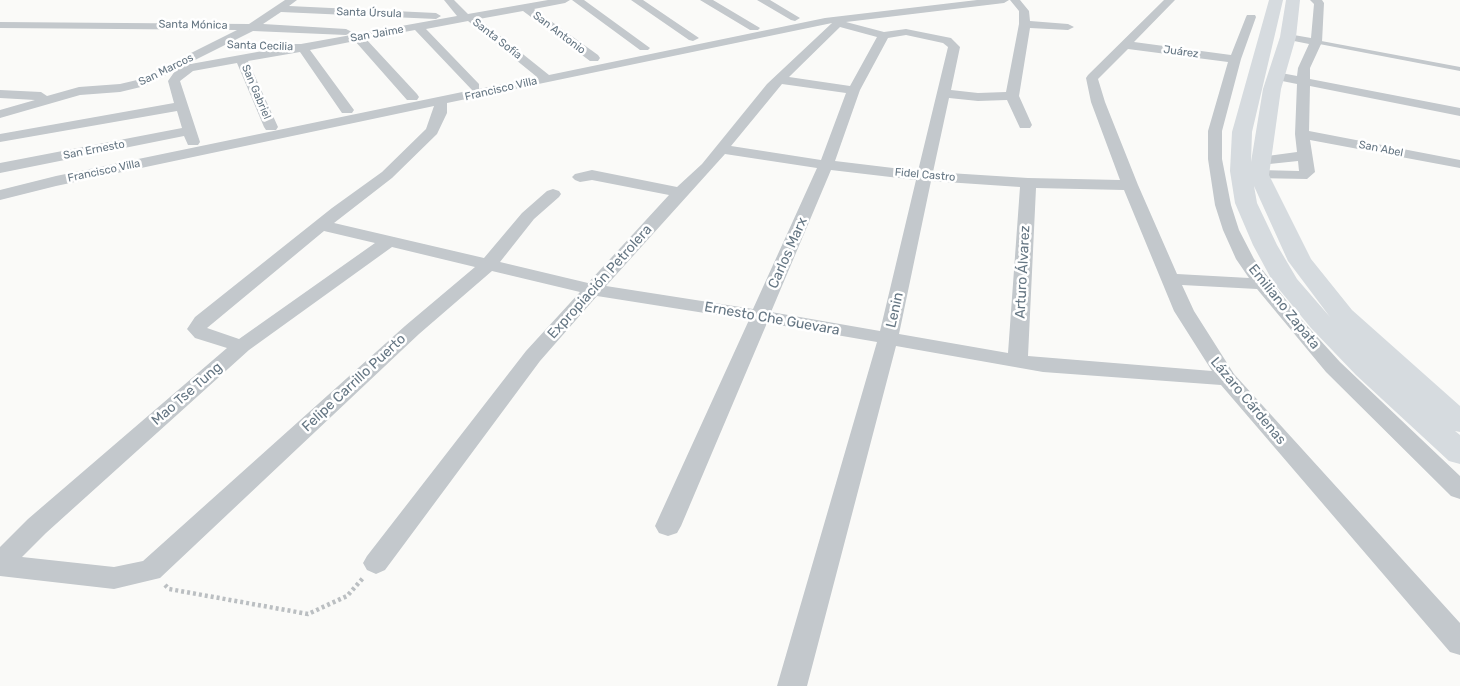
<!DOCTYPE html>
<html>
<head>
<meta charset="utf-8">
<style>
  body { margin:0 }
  canvas { display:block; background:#fafaf8 }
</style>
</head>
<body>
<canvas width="1460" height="686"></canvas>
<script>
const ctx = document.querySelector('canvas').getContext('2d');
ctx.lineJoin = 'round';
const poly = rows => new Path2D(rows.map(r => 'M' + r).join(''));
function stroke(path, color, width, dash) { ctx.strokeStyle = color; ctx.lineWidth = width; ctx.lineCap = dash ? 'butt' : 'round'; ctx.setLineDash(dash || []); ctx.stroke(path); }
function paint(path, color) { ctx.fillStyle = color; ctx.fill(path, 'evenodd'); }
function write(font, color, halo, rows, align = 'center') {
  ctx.font = font + ' Rubik,sans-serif'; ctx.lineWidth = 5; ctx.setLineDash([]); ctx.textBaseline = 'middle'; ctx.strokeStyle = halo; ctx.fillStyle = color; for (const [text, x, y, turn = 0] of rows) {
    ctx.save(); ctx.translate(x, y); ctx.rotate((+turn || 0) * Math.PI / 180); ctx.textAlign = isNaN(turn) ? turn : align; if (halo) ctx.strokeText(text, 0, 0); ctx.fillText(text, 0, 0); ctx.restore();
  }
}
stroke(poly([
  [165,585,169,589,308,614,347,596,363,578]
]), '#bbbfc2', 4.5, [3, 3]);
paint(poly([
  [1316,40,1460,67,1460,71,1314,43,1313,42,1316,40]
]), '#c3c8cc');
paint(poly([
  [285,0,297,0,289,6,436,13,441,16,436,19,281,12,263,24,346,29,352,32,346,35,253,31,185,65,285,47,291,44,301,44,457,16,444,0,454,0,468,14,548,0,570,0,565,3,534,9,598,55,600,58,598,61,590,61,523,11,479,19,549,75,825,18,977,0,1009,0,1004,3,846,22,884,32,906,29,951,38,960,47,951,90,978,93,1006,92,1019,24,1019,11,1010,0,1020,0,1029,11,1030,21,1068,24,1074,27,1068,30,1030,28,1019,96,1032,125,1030,128,1020,128,1007,100,978,101,949,98,933,172,1028,178,1120,180,1091,102,1086,78,1088,75,1164,0,1175,0,1134,42,1231,55,1246,17,1247,15,1255,15,1256,17,1241,59,1222,131,1222,159,1231,205,1239,230,1254,259,1300,318,1340,362,1460,476,1460,499,1451,496,1326,372,1257,289,1182,285,1194,311,1234,374,1460,623,1460,655,1450,652,1221,385,1043,372,896,346,807,686,777,686,877,342,767,323,681,526,677,533,668,536,659,533,655,526,749,320,597,296,540,361,385,570,376,574,367,570,363,563,367,556,526,351,580,292,492,271,419,334,160,578,114,589,0,576,0,547,28,519,227,348,195,338,187,329,195,317,332,208,382,172,426,129,434,106,56,186,0,200,0,190,56,176,472,90,415,30,366,39,417,94,419,97,417,100,407,100,355,41,310,50,354,110,352,113,342,113,300,52,248,61,278,127,276,130,266,130,264,127,237,63,193,71,180,81,200,142,198,145,188,145,184,136,0,173,0,163,182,128,177,111,0,142,0,134,174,103,168,81,175,71,183,66,145,86,120,92,80,95,0,118,0,110,35,100,0,98,0,90,41,92,47,96,79,87,120,84,137,80,237,30,0,28,0,22,249,24,285,0],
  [468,21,537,77,479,89,479,84,426,29,468,21],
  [832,23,767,84,702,164,677,187,592,170,575,174,572,177,575,180,580,182,592,180,669,195,588,283,500,262,534,219,559,197,561,194,559,191,553,189,547,191,522,213,484,258,334,223,392,178,437,134,447,113,447,103,832,23],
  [840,27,877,37,850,86,789,77,840,27],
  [906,35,943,43,948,47,918,171,835,161,860,90,888,38,906,35],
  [1128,49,1228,62,1208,131,1208,159,1215,205,1223,230,1236,259,1249,278,1177,274,1138,185,1105,102,1098,79,1128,49],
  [782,84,846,93,821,160,731,146,782,84],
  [725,154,817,168,753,309,606,286,725,154],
  [831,170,916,180,880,331,771,312,831,170],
  [931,181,1020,187,1008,353,899,334,931,181],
  [1036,188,1124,190,1174,311,1212,371,1028,356,1036,188],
  [324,231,375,243,239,339,207,328,324,231],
  [392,247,475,267,405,326,143,561,114,567,22,557,46,533,249,350,392,247],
  [572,0,584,0,650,48,648,50,640,50,572,0],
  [631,0,643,0,699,38,693,41,689,40,631,0],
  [700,0,713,0,760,28,758,30,750,30,700,0],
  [757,0,770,0,800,18,795,21,791,20,757,0],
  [1310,0,1322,0,1324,3,1322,42,1310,68,1310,79,1460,108,1460,116,1310,86,1309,131,1460,160,1460,168,1310,140,1315,172,1307,179,1254,178,1251,175,1254,172,1259,170,1299,171,1298,161,1260,165,1253,161,1260,157,1297,152,1295,134,1297,84,1272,79,1270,76,1276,72,1297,76,1298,68,1309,44,1284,39,1282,37,1288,34,1311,38,1314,4,1310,0]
]), '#c3c8cc');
paint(poly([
  [1269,0,1283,0,1252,132,1251,162,1263,89,1280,37,1286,0,1300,0,1296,37,1281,89,1269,175,1311,259,1352,310,1460,406,1460,432,1455,431,1460,435,1460,464,1449,461,1356,375,1311,328,1273,282,1253,245,1235,203,1230,171,1232,132,1269,0],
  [1254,186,1288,261,1330,317,1297,279,1277,245,1257,203,1254,186]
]), '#d6dbdf');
write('11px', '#657683', '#fff', [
  ["Santa Úrsula",369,13,2],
  ["Santa Mónica",193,25,1],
  ["San Antonio",559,33,37],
  ["San Jaime",377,34,-10],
  ["Santa Sofía",497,39,38],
  ["Santa Cecilia",260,46,2],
  ["Juárez",1181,52,8],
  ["San Marcos",166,70,-26],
  ["Francisco Villa",501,89,-13],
  ["San Gabriel",256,92,67],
  ["San Abel",1381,149,11],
  ["San Ernesto",94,150,-11],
  ["Francisco Villa",104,171,-12],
  ["Fidel Castro",925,175,5]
]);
write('14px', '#657683', '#fff', [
  ["Carlos Marx",788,253,-66],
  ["Arturo Álvarez",1023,272,-87],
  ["Expropiación Petrolera",600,282,-48],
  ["Emiliano Zapata",1284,307,51],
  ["Lenin",895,310,-77],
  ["Ernesto Che Guevara",772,319,10],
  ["Felipe Carrillo Puerto",354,383,-43],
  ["Mao Tse Tung",187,394,-41],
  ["Lázaro Cárdenas",1248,401,50]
]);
</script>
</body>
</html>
